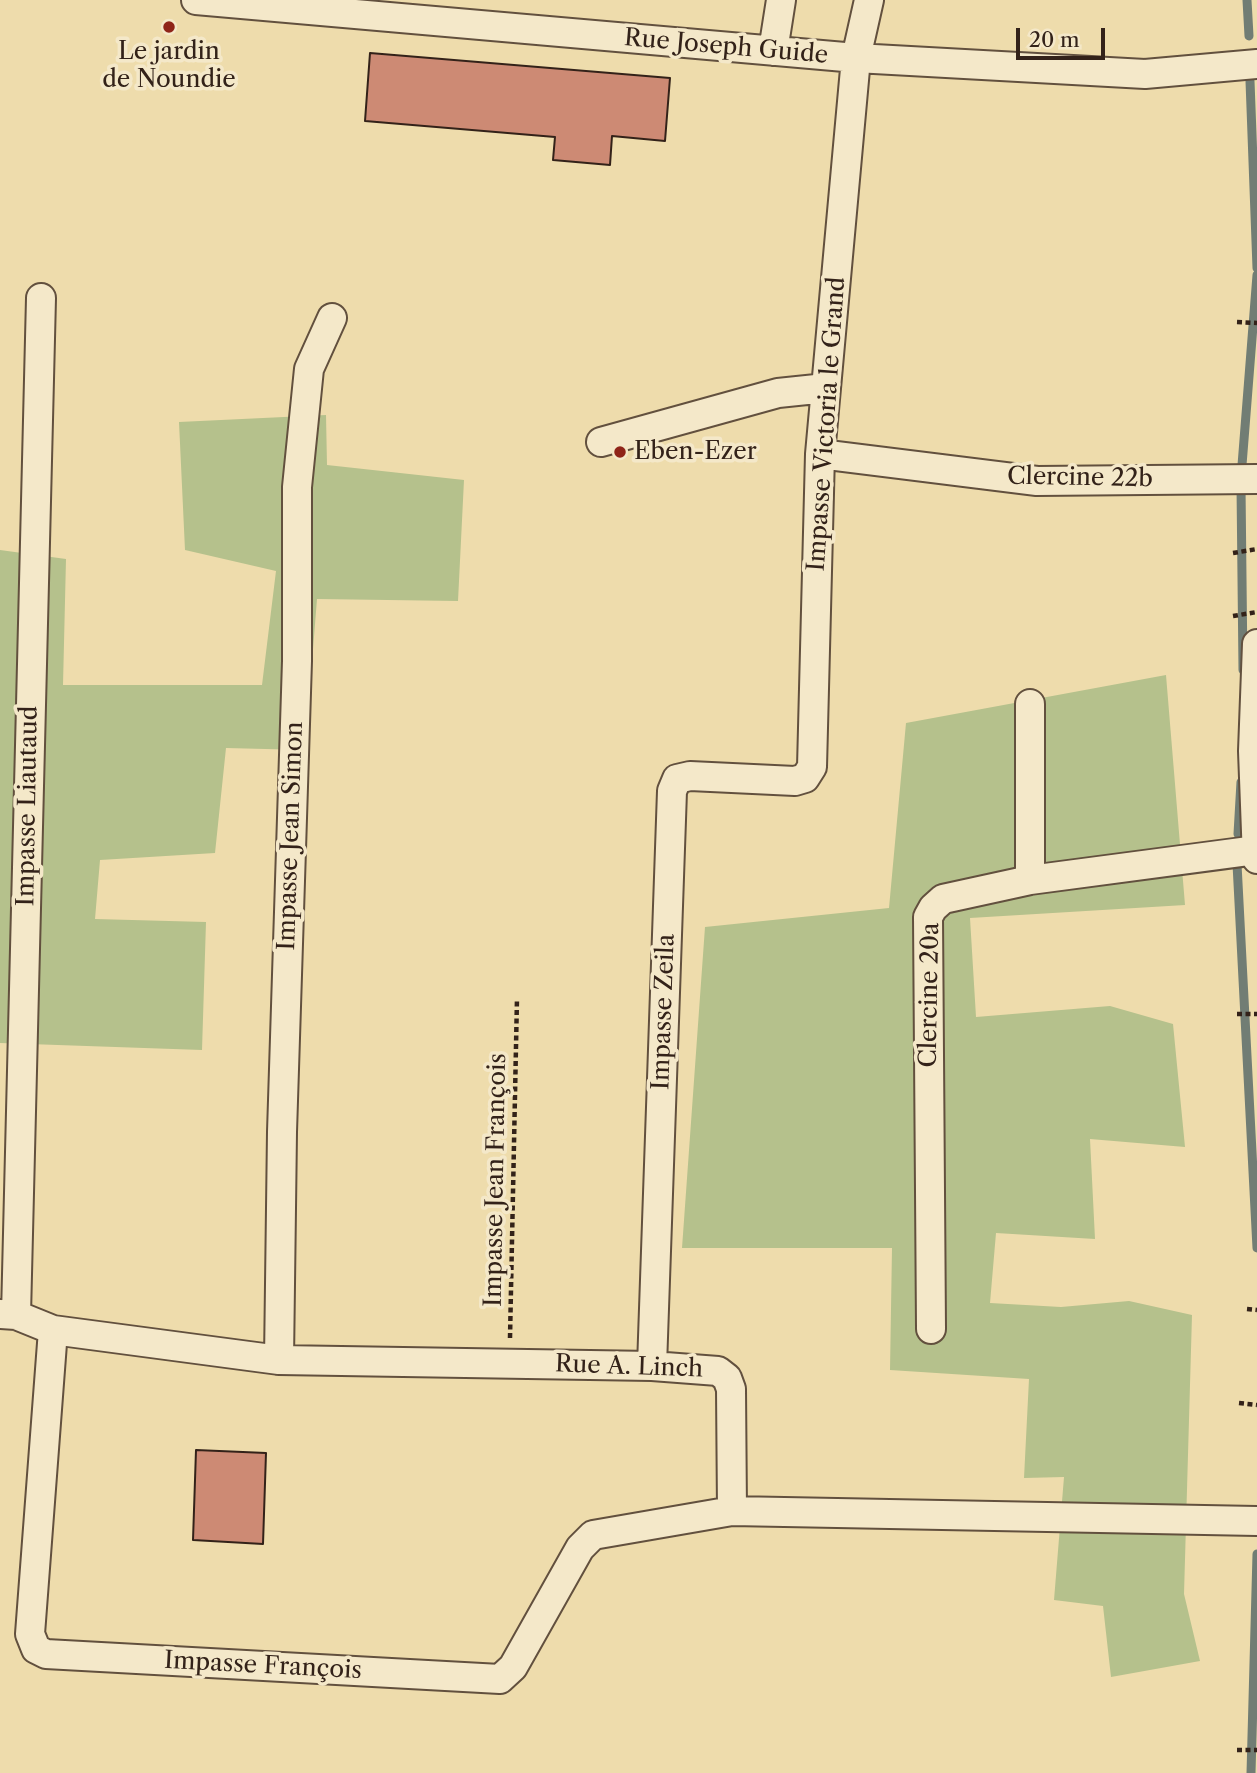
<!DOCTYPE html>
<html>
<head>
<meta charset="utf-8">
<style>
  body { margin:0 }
  #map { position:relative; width:1257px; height:1773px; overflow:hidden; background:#eedcac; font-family:"Libre Caslon Text",serif }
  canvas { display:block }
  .scale { position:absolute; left:1016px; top:28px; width:89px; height:32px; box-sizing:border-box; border:4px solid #332219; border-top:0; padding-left:9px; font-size:21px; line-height:24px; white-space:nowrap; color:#332219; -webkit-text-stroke:5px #f4e8c9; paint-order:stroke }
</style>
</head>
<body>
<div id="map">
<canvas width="1257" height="1773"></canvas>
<div class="scale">20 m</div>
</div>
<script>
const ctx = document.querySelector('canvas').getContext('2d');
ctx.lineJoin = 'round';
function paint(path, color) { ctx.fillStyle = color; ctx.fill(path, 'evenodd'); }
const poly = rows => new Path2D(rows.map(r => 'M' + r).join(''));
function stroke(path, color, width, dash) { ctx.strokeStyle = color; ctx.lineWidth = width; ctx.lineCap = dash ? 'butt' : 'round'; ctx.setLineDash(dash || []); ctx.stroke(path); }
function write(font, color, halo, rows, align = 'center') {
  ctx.font = font + ' "Libre Caslon Text",serif'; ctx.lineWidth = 7; ctx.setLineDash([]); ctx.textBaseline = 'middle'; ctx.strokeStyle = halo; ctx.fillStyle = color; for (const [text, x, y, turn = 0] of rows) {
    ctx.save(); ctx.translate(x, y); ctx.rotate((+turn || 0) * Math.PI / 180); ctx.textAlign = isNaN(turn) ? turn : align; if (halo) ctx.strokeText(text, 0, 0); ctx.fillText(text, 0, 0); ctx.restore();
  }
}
paint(poly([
  [326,415,327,465,464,480,458,601,317,599,305,750,226,748,215,853,100,860,95,919,206,922,202,1050,0,1043,0,550,66,559,63,685,262,685,276,571,185,550,179,422],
  [1166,675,1185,905,970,918,976,1017,1110,1006,1173,1024,1185,1147,1090,1139,1095,1239,996,1233,990,1303,1061,1307,1129,1301,1192,1315,1184,1594,1200,1661,1111,1677,1103,1606,1054,1600,1064,1477,1024,1478,1029,1379,890,1370,892,1248,682,1248,705,927,889,908,906,723]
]), '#b5c18c');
stroke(poly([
  [1247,0,1249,36],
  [1250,81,1257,268],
  [1242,465,1257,275],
  [1241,486,1243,670],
  [1238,834,1241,782],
  [1237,864,1257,1248],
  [1251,1773,1257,1554]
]), '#717d74', 9);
const building = poly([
  [370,53,670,78,665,141,612,136,610,165,553,160,555,137,365,121,370,53],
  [196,1450,266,1453,263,1544,193,1540,196,1450]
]);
paint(building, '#cd8a74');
stroke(building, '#332219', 2);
const minor = poly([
  [196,0,856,58,1145,74,1257,64],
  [773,51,781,0],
  [601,442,778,393,826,388],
  [820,454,1037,481,1257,479],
  [1257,644,1253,751,1257,859],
  [1030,880,1030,704],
  [0,1314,16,1315,53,1330,279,1360,652,1366,718,1371,727,1378,731,1389,732,1511,1257,1521],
  [16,1315,41,298],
  [931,1329,928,917,933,908,943,899,1030,880,1257,850],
  [53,1330,30,1634,36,1649,46,1654,500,1679,513,1667,580,1548,593,1535,732,1511],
  [279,1360,282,1132,297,661,297,487,309,369,332,318],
  [652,1366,672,791,677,779,690,776,795,781,805,778,812,767,820,454,856,58,869,0]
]);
stroke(minor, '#62503e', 32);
stroke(poly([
  [1237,322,1257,323],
  [1233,553,1257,549],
  [1233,616,1257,612],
  [1237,1014,1257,1014],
  [1247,1309,1257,1310],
  [510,1338,517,998],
  [1239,1403,1257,1405],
  [1237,1750,1257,1750]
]), '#332219', 4.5, [5, 3.5]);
stroke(minor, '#f4e8c9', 28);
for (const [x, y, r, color] of [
  [169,27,7,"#8f2418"],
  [620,452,7,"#8f2418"]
]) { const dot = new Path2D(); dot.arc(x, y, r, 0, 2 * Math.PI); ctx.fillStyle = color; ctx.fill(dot); stroke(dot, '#f4e8c9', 2.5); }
write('24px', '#332219', '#f4e8c9', [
  ["Rue Joseph Guide",726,47,5],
  ["Impasse Victoria le Grand",827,424,-86],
  ["Clercine 22b",1080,478,1],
  ["Impasse Liautaud",28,806,-89],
  ["Impasse Jean Simon",291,836,-88],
  ["Clercine 20a",930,995,-89],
  ["Impasse Zeila",664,1012,-88],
  ["Impasse Jean François",496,1180,-89],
  ["Rue A. Linch",629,1367,2],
  ["Impasse François",263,1666,3]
]);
write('24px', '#332219', '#f4e8c9', [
  ["Le jardin",169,52],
  ["de Noundie",169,80],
  ["Eben-Ezer",634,452,"left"]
]);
</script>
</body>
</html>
